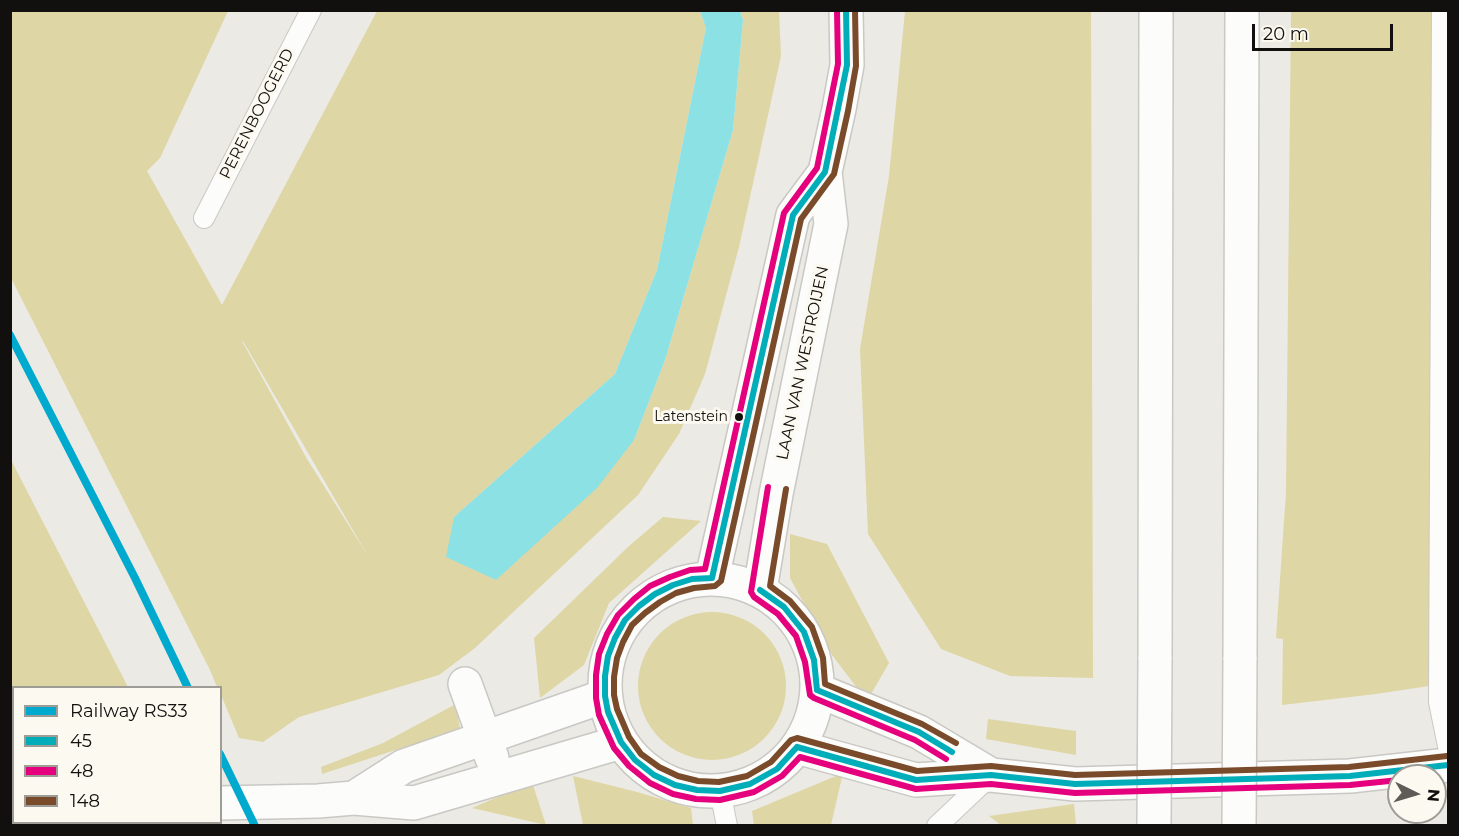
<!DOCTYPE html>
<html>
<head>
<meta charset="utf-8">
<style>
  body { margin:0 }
  #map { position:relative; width:1459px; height:836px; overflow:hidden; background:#ebeae5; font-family:Montserrat,sans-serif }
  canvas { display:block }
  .frame { position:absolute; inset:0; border:12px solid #11100e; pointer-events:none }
  .legend { position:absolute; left:12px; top:686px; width:210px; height:138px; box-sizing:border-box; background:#fbf9f0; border:2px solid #9d9c96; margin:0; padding:8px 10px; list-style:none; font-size:18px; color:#11100e }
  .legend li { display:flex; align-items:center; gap:12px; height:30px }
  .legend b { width:30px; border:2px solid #9d9c96 }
  .north { position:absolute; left:1387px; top:764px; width:60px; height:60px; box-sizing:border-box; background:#fbf9f0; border:2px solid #9d9c96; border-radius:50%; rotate:95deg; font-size:16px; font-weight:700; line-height:24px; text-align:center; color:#11100e }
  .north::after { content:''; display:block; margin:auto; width:21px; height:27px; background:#5d5c59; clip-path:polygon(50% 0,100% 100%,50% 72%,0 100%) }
  .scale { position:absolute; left:1252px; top:24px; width:141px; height:27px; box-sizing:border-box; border:3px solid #11100e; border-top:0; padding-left:8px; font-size:18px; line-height:21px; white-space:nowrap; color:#11100e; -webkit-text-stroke:4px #fbf9f0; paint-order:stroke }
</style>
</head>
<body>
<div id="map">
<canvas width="1459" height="836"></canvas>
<div class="frame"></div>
<ul class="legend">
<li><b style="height:8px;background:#00a9ce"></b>Railway RS33</li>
<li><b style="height:8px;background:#02adba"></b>45</li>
<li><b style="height:8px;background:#e5007d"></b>48</li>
<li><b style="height:8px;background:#7a4b2a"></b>148</li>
</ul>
<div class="north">N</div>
<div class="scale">20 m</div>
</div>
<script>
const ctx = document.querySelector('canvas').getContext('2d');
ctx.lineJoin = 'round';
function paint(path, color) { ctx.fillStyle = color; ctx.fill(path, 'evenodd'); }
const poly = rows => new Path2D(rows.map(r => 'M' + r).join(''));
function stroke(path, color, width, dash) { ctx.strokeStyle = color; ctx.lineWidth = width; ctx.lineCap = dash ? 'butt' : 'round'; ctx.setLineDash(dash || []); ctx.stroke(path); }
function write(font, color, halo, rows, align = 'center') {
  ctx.font = font + ' Montserrat,sans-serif'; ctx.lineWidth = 6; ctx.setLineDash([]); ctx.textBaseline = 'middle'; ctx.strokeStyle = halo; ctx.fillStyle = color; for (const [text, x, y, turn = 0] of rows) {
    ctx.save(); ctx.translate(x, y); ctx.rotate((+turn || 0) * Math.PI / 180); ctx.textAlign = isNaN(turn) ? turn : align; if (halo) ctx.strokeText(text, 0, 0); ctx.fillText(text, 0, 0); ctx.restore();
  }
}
paint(poly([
  [11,11,228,11,160,158,147,171,222,305,377,11,700,11,706,28,657,270,615,374,454,517,634,440,665,360,733,130,743,20,740,11,779,11,781,56,739,247,705,374,679,434,638,495,475,648,439,675,299,717,263,742,239,738,221,695,220,688,217,687,210,670,11,278],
  [242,341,243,341,368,556,307,459],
  [905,11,1091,11,1093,678,1010,676,941,649,868,534,860,349,889,176],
  [1291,11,1434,11,1429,686,1376,694,1282,705,1283,639,1276,638,1286,492],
  [10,458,128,687,14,688,13,748,10,747],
  [663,517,701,521,609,603,584,665,540,698,534,638,629,546],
  [790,534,827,544,889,663,867,701,832,655,790,578],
  '638 686a74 74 0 1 1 148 0a74 74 0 1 1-148 0Z',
  [456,704,460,729,322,774,321,767,383,743],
  [988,719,1076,731,1076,755,986,739],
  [843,773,831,825,754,825,752,811],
  [573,776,637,792,691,808,693,825,583,825],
  [532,782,546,825,472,808],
  [1074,804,1076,825,1001,825,989,816]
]), '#dfd6a5');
paint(poly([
  [700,11,740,11,743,20,733,130,665,360,634,440,597,488,496,580,446,557,454,517,615,374,657,270,706,28]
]), '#8ce1e4');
const lane = poly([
  [1442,10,1439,702,1448,746],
  [204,218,311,10],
  [720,791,727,826],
  [937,826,991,775]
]);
const street = poly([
  [465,684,492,758],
  [354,798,404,766,605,696],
  [220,803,318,801,354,798,414,803,621,742],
  [10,807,14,805],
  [99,826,102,822]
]);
const secondary = poly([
  [712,578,793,215,825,172],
  '605 685a106 106 0 1 1 212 0a106 106 0 1 1-212 0Z',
  [760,590,776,494,831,224,825,172,839,109,847,65,846,10],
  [817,690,919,732,991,775],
  [797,747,916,780,991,775,1075,784,1350,776,1448,765]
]);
const highway = poly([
  [1155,660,1156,10],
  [1240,660,1242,10]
]);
stroke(lane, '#c9c8c4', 22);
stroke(street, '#c9c8c4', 36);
stroke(secondary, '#c9c8c4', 36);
stroke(highway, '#c9c8c4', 36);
stroke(lane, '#fcfcfb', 20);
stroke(street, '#fcfcfb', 33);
stroke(secondary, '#fcfcfb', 33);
stroke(highway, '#fcfcfb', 33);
const highwayBridge = poly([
  [1154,826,1155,660],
  [1239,826,1240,660]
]);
stroke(highwayBridge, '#c9c8c4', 36, []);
stroke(highwayBridge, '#fcfcfb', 33);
stroke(poly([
  [712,578,793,215,825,172,847,65,846,10],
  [712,578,692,579,673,585,655,594,639,606,625,620,615,638,608,656,605,676,605,696,608,712,621,742,635,760,654,775,675,785,697,790,720,791,750,784,777,769,797,747],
  [760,590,784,607,804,632,814,660,817,690],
  [817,690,919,732,952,752],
  [797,747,916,780,991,775,1075,784,1350,776,1448,765]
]), '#02adba', 6);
stroke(poly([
  [837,10,838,64,817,168,784,213,705,569,690,570,670,577,650,586,634,599,618,615,607,634,599,654,596,675,596,698,599,715,614,748,629,766,650,783,673,794,696,799,720,800,754,792,782,776,800,757,916,789,991,784,1075,793,1350,785,1399,780],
  [768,487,751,592,754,597,778,614,796,636,805,662,810,695,814,698,915,740,946,759]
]), '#e5007d', 6);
stroke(poly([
  [855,10,856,66,848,111,834,174,801,219,721,581,715,586,694,588,676,593,660,602,645,613,632,625,623,642,617,658,614,677,614,695,617,709,629,737,641,754,659,767,678,776,698,781,719,782,747,776,771,762,791,740,797,738,917,771,991,766,1075,775,1349,767,1447,756],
  [786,489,770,586,790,601,812,627,823,658,825,684,922,724,956,743]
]), '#7a4b2a', 6);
stroke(poly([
  [10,335,135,578,188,688],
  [220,754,255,826]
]), '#00a9ce', 8);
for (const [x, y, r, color] of [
  [739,417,5,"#11100e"]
]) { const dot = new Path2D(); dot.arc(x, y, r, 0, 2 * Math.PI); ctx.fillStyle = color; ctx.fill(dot); stroke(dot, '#fbf9f0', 2); }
write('14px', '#11100e', '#fbf9f0', [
  ["Latenstein",728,417]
], 'right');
write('16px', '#11100e', '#fbf9f0', [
  ["PERENBOOGERD",257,114,-63],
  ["LAAN VAN WESTROIJEN",803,363,-78]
]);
</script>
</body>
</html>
